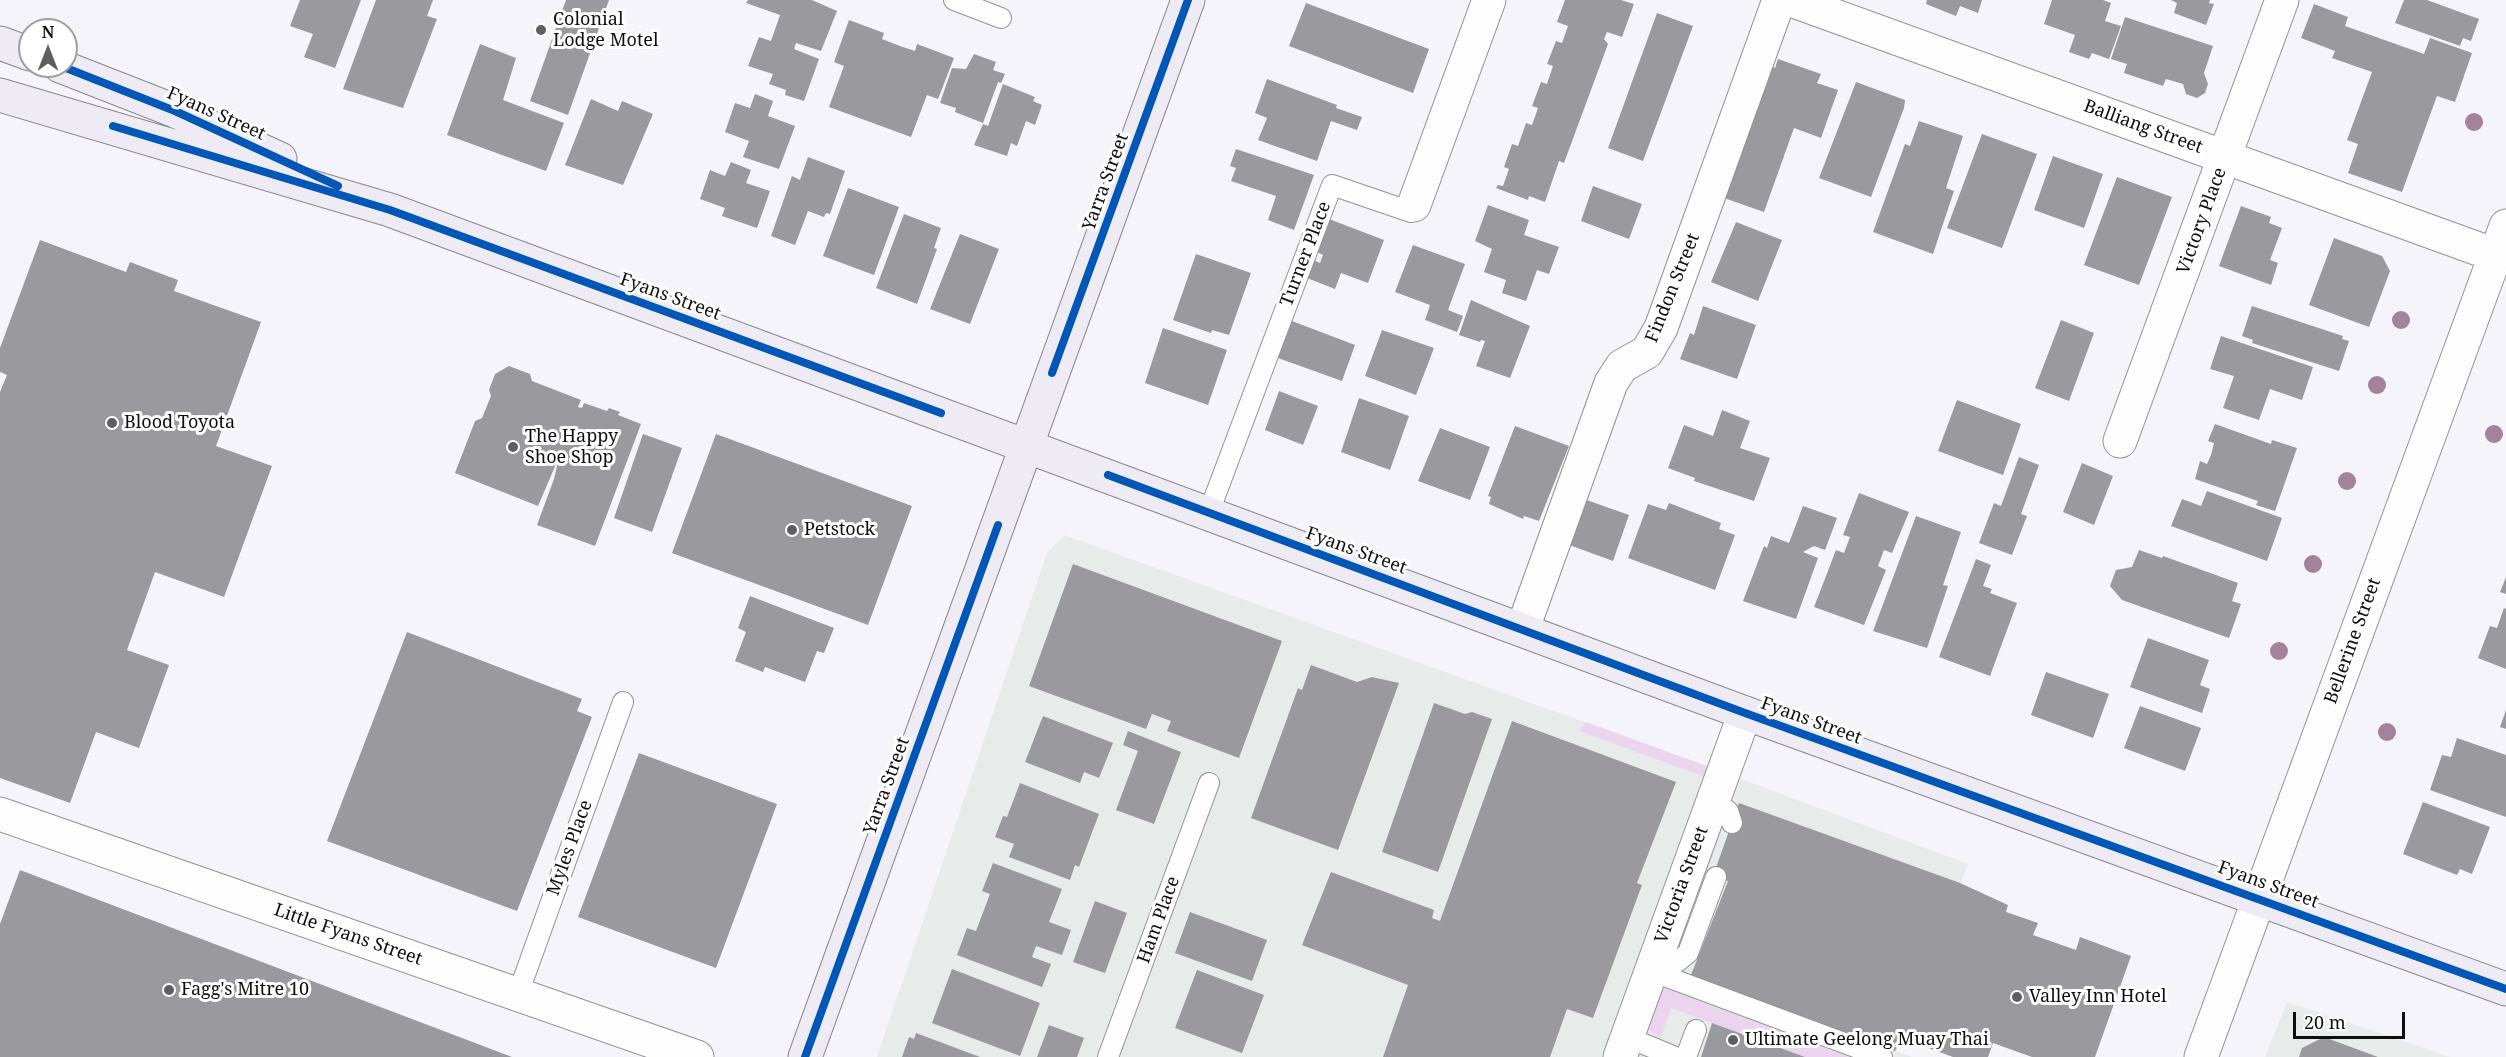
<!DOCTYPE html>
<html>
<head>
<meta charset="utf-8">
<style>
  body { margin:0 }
  #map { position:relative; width:2506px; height:1057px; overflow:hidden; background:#f5f4fa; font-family:"Noto Serif",serif }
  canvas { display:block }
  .north { position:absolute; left:18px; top:18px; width:60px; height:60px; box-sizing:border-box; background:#fff; border:2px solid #9f9f9f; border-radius:50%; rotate:0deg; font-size:16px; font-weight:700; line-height:24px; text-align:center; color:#0e0e0e }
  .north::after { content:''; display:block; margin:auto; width:21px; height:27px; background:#5f5e61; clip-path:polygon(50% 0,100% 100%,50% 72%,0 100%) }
  .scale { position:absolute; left:2293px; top:1012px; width:112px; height:27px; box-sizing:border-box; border:3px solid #0e0e0e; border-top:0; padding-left:8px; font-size:18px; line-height:21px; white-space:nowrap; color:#0e0e0e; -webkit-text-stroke:4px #fff; paint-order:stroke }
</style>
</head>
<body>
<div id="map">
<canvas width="2506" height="1057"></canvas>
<div class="north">N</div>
<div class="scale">20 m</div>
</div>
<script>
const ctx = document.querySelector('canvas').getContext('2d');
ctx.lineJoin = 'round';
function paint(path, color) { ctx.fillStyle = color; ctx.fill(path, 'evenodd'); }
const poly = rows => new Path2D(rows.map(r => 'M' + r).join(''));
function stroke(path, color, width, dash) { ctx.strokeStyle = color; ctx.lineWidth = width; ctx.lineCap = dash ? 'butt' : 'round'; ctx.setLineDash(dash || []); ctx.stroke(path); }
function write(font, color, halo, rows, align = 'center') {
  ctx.font = font + ' "Noto Serif",serif'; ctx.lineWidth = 6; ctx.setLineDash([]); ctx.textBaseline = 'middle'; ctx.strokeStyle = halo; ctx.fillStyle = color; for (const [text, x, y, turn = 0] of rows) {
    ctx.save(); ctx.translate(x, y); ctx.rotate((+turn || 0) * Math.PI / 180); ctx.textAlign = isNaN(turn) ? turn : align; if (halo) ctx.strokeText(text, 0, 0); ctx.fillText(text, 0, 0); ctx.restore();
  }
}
paint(poly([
  [1064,535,1712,768,1968,864,1896,1051,1912,1057,877,1057,1047,553],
  [2287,1002,2450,1057,2265,1057]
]), '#e7ebea');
paint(poly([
  [1586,722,1712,768,1708,778,1579,731],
  [1719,828,1721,832,1684,937,1675,940],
  [1659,985,1675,992,1849,1057,1805,1057,1671,1008,1661,1038,1643,1027]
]), '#ebd5ee');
paint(poly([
  [300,0,361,0,335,68,304,57,313,34,290,26],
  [376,0,433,0,427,16,437,19,403,108,343,89],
  [566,0,609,0,568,115,530,101],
  [748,0,812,0,837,11,821,51,796,43,794,49,819,59,804,101,785,95,786,90,769,84,773,74,748,66,759,37,771,41,780,15,746,3],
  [1565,0,1621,0,1634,4,1622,37,1607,32,1604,39,1608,44,1564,163,1559,161,1545,202,1529,196,1528,200,1496,188,1498,185,1503,186,1509,169,1504,167,1512,144,1518,146,1526,123,1532,125,1538,108,1532,106,1541,82,1547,84,1553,66,1547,64,1556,41,1562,43,1568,26,1557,22],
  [1927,0,1982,0,1978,13,1960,6,1956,16,1926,4],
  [2052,0,2103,0,2111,3,2105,21,2121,26,2109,59,2092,53,2089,59,2069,52,2075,35,2044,24],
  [2171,0,2210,0,2209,3,2214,4,2206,25,2174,13,2177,3],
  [2404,0,2427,0,2479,19,2471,41,2463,38,2460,46,2395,23],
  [1306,3,1429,49,1413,93,1289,46],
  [2314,4,2348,17,2345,26,2424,54,2430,38,2472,53,2455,102,2437,96,2402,192,2348,173,2358,144,2347,140,2372,72,2332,58,2335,51,2301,38],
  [1657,13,1693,26,1643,161,1608,148],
  [2125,17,2213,46,2204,73,2208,84,2205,93,2197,98,2186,94,2183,84,2166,79,2163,86,2124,73,2127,64,2111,59],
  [849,20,884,33,882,39,900,46,915,51,917,44,954,58,938,99,927,95,911,137,829,107,844,66,834,62],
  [480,44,516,58,503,100,564,123,546,171,447,135],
  [974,54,996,62,993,70,1005,74,1001,83,998,82,983,123,955,112,956,108,940,103,952,68,966,69],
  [1778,59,1821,74,1817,83,1838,90,1821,138,1794,128,1764,212,1724,198,1772,66,1775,68],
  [1267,79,1337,105,1336,108,1362,117,1357,130,1331,121,1317,161,1258,140,1267,118,1255,113],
  [1856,82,1905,100,1904,108,1871,197,1819,178],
  [1003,84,1035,97,1033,101,1042,105,1035,125,1026,121,1017,146,1011,143,1007,156,974,145,983,124,988,126],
  [755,94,773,101,768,116,795,126,779,169,743,157,749,141,725,132,735,103,750,108],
  [591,99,618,111,622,101,653,114,623,185,565,165],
  [1919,121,1963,136,1946,188,1954,191,1933,254,1873,232,1905,144,1910,146],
  [1982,134,2037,154,2002,248,1947,228],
  [1236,149,1314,175,1294,230,1268,220,1276,196,1231,181,1236,168,1230,166],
  [2053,156,2103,174,2084,228,2034,210],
  [808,157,845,171,830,214,826,213,824,217,808,211,795,245,771,236,792,176,800,180],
  [731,162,751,170,746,183,770,191,757,228,722,216,725,208,700,199,710,170,725,176],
  [2117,177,2172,197,2139,285,2084,265],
  [1593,186,1642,204,1629,239,1581,221],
  [848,188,899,207,874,275,823,256],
  [1488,205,1529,220,1524,235,1559,247,1549,274,1537,270,1526,301,1502,293,1506,280,1484,272,1492,249,1475,241],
  [2241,206,2271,217,2269,223,2282,228,2270,260,2278,263,2271,285,2219,266],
  [904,214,941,228,934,248,937,249,917,304,876,288],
  [1329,219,1384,240,1368,283,1341,273,1335,289,1307,278,1314,260,1320,263,1323,255,1317,252],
  [1736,222,1782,240,1758,301,1711,282],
  [960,234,999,249,970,324,930,309],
  [2334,238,2382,256,2390,271,2369,327,2309,305],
  [40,240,126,272,130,262,178,280,174,291,261,322,216,446,272,466,224,597,155,572,127,650,169,665,139,748,96,732,70,803,0,778,0,392,7,375,0,372,0,348],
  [1413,245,1465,264,1448,310,1463,316,1457,332,1425,320,1430,305,1395,292],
  [1196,254,1251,273,1229,335,1212,330,1211,333,1173,320],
  [1471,300,1530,326,1510,378,1476,366,1485,341,1481,340,1480,342,1459,335],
  [1703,306,1756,325,1737,379,1680,359,1690,333,1694,335],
  [2252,306,2343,336,2342,339,2349,341,2339,371,2252,343,2253,340,2242,336],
  [2061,320,2094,333,2069,401,2035,388],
  [1292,321,1355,345,1342,381,1278,358],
  [1163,328,1227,350,1208,405,1145,383],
  [1382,330,1434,348,1416,395,1365,376],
  [2221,336,2313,367,2302,400,2270,389,2259,420,2223,408,2234,376,2210,369],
  [509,366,530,374,532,381,581,400,578,407,582,408,584,403,607,411,609,408,620,412,618,415,641,424,595,546,537,525,554,479,559,457,538,506,455,473,475,421,482,418,491,396,489,390,495,374],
  [1279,391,1318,406,1303,445,1265,430],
  [1359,398,1409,416,1390,470,1341,452],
  [1957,400,2021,424,2003,475,1938,451],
  [1722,410,1750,421,1740,448,1770,458,1754,501,1694,481,1695,478,1668,468,1684,425,1713,436],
  [2215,424,2271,444,2272,440,2297,448,2275,511,2256,505,2258,501,2195,479,2200,461,2207,464,2211,455,2214,443,2208,441],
  [1515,426,1569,446,1539,521,1524,516,1523,519,1489,504,1491,497,1488,496],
  [1440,428,1490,447,1470,500,1418,481],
  [643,434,682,448,652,532,614,518],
  [716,434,912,506,868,625,672,553],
  [2019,457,2039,465,2021,514,2027,516,2012,555,1979,543,1994,503,2001,506],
  [2082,463,2113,476,2094,525,2063,512],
  [2207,491,2282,518,2267,561,2171,526,2182,499,2201,506],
  [1859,493,1909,512,1892,553,1884,550,1878,566,1886,570,1864,625,1814,607,1836,550,1844,553,1850,537,1843,535],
  [1581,498,1629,515,1613,561,1564,543],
  [1669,503,1721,523,1719,529,1735,535,1715,590,1628,558,1648,504,1666,510],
  [1803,506,1837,518,1825,550,1814,546,1803,552,1818,558,1796,619,1743,601,1764,546,1767,548,1771,536,1789,543],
  [1916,516,1961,532,1943,585,1948,586,1927,648,1873,631],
  [2139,550,2162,558,2163,556,2238,583,2232,601,2241,604,2229,638,2122,600,2110,586,2116,570,2132,567],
  [1976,559,1991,565,1983,586,1992,589,1990,593,2017,603,1990,676,1939,657],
  [1073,564,1282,641,1239,758,1167,731,1171,721,1152,714,1146,729,1029,686],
  [2506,577,2506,594,2500,592],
  [750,596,834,628,824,653,817,651,805,682,765,667,763,672,735,661,746,632,738,628],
  [2504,608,2506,609,2506,669,2478,658,2490,626,2497,628],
  [407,632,582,699,577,711,592,717,517,911,327,841],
  [2148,638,2209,660,2200,685,2210,689,2202,713,2130,687],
  [1311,665,1357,682,1372,677,1399,683,1338,850,1251,818,1298,688,1302,690],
  [2046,672,2109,694,2093,738,2031,715],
  [1434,703,1465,714,1472,712,1492,719,1438,872,1382,852],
  [2140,706,2201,728,2185,771,2124,748],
  [2506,710,2506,729,2500,727],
  [1043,716,1113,743,1099,778,1084,772,1080,783,1025,762],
  [1512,721,1676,782,1637,883,1642,885,1593,1018,1567,1009,1550,1057,1383,1057,1408,985,1302,945,1331,872,1434,910,1432,918,1440,921],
  [1128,731,1181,752,1154,824,1116,810,1138,751,1123,745],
  [2457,738,2506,755,2506,817,2430,790,2442,755,2451,757],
  [639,753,777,804,716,968,578,917],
  [1020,783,1099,814,1079,867,1075,865,1070,880,1009,857,1014,844,995,837,1003,816,1007,817],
  [2423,802,2490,827,2472,874,2460,869,2457,875,2403,854],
  [1739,803,1960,883,2008,905,2006,912,2038,923,2033,935,2076,950,2080,937,2131,956,2095,1057,2032,1057,1993,1043,1988,1057,1953,1057,1902,1038,1895,1051,1691,975,1728,881,1713,876],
  [993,863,1062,889,1049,922,1071,930,1062,955,1036,946,1032,957,1051,964,1042,987,957,955,967,928,976,931,990,894,982,891],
  [20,870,512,1057,0,1057,0,924],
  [1095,901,1127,913,1105,973,1073,962],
  [1190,912,1267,940,1252,981,1175,953],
  [952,969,1040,1003,1020,1056,932,1023],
  [1197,970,1264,995,1242,1053,1175,1028],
  [1712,1023,1805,1057,1701,1057],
  [1049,1025,1084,1038,1077,1057,1037,1057],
  [916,1033,980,1057,902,1057,909,1037,914,1039],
  [2324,1037,2378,1057,2299,1057,2302,1048]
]), '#9a999e');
const lane = poly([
  [954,0,1001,18],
  [1209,512,1332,185,1411,212,1414,205],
  [1713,800,1728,811,1732,823],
  [1653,965,1677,962,1688,953,1716,877],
  [1651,971,1882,1057],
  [518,994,623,702],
  [1627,1037,1675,1057],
  [1108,1057,1209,783],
  [1686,1057,1696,1030]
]);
const street = poly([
  [1791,0,2495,255],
  [1414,205,1489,0],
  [2120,441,2282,0],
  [1523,628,1611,383,1622,366,1647,352,1661,328,1779,0],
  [0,814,697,1057],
  [1620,1057,1745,713],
  [2201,1057,2506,226]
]);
const secondary = poly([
  [0,43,30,54],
  [60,66,175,111,280,159],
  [0,95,390,210,1745,713,2506,989],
  [805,1057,1188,0]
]);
stroke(lane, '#929294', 22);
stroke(street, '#929294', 35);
stroke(secondary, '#89888b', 35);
stroke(lane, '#fefdfe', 20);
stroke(street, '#fefdfe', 33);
stroke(secondary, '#eeebf4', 33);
stroke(poly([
  [66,68,175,111,338,186],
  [113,126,390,210,941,413],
  [1052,373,1188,0],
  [1108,475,1745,713,2506,989],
  [805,1057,998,525]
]), '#0057b8', 8);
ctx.fillStyle = '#a3829c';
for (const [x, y] of [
  [2474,122],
  [2401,320],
  [2377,385],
  [2494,434],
  [2347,481],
  [2313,564],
  [2279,651],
  [2387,732]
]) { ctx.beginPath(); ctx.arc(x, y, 9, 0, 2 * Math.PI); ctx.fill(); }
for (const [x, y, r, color] of [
  [541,30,6,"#5f5e61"],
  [112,423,6,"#5f5e61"],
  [513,447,6,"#5f5e61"],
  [792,530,6,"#5f5e61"],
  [169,990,6,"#5f5e61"],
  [2017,997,6,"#5f5e61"],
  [1733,1040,6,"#5f5e61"]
]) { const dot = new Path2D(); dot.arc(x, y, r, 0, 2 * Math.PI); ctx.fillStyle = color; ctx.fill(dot); stroke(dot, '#fff', 2); }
write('18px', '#0e0e0e', '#fff', [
  ["Colonial",553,20],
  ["Lodge Motel",553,41],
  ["Blood Toyota",124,423],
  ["The Happy",525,437],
  ["Shoe Shop",525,458],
  ["Petstock",804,530],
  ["Fagg's Mitre 10",181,990],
  ["Valley Inn Hotel",2029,997],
  ["Ultimate Geelong Muay Thai",1745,1040]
], 'left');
write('18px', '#0e0e0e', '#fff', [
  ["Fyans Street",216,114,24],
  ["Balliang Street",2143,127,20],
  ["Yarra Street",1106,182,-70],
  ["Victory Place",2202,221,-70],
  ["Turner Place",1306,254,-69],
  ["Findon Street",1673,288,-68],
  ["Fyans Street",670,297,20],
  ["Fyans Street",1356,551,20],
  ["Bellerine Street",2353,641,-70],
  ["Fyans Street",1811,721,20],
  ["Yarra Street",887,786,-70],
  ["Myles Place",570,848,-70],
  ["Victoria Street",1682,885,-70],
  ["Fyans Street",2268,885,20],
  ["Ham Place",1159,920,-70],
  ["Little Fyans Street",348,935,19]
]);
</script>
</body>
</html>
